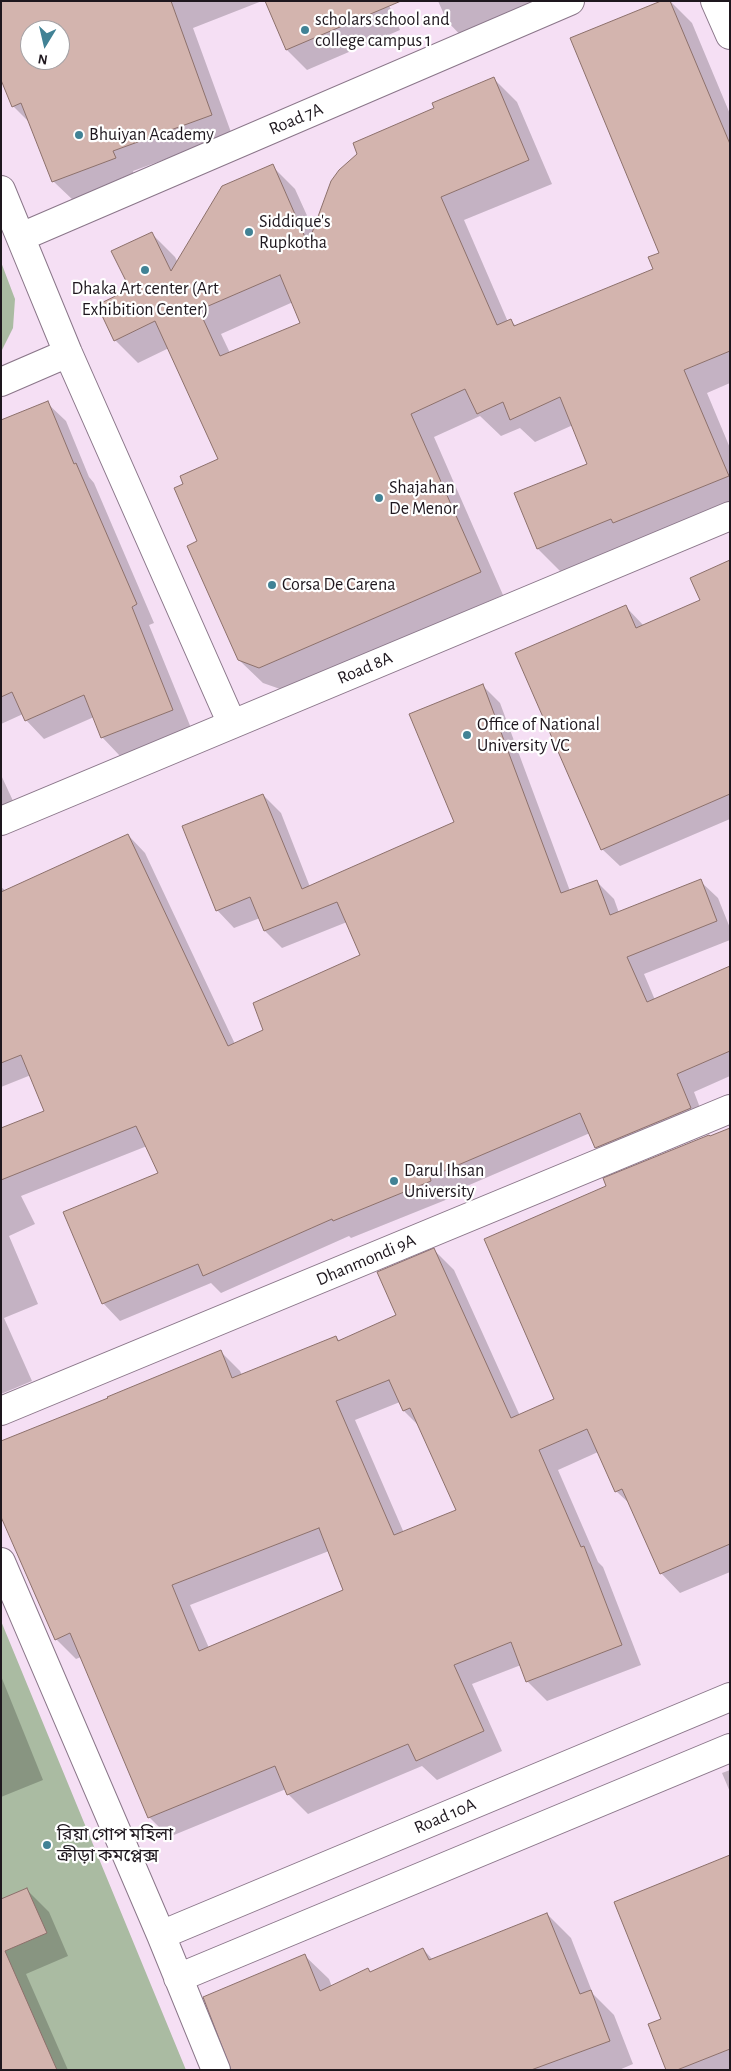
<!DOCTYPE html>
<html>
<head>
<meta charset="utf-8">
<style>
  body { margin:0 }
  #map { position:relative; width:731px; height:2071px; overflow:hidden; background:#f5dff4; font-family:"Alegreya Sans",sans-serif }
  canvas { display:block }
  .frame { position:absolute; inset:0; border:2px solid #1e171e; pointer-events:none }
  .north { position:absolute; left:20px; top:20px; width:50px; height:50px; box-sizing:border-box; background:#fff; border:1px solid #a5a2a5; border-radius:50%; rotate:189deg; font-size:14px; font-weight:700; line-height:20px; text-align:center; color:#1e171e }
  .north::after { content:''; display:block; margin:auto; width:18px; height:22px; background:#418295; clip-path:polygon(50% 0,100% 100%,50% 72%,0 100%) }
</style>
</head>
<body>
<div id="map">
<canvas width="731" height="2071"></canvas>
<div class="frame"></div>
<div class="north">N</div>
</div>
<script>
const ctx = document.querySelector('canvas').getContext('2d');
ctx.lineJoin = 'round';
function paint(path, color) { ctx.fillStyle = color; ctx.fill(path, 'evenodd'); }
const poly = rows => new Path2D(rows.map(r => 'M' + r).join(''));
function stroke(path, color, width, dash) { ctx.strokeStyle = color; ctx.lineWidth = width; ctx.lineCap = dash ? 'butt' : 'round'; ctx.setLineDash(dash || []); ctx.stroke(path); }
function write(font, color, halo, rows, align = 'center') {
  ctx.font = font + ' "Alegreya Sans","Noto Sans Bengali",sans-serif'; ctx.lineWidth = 4.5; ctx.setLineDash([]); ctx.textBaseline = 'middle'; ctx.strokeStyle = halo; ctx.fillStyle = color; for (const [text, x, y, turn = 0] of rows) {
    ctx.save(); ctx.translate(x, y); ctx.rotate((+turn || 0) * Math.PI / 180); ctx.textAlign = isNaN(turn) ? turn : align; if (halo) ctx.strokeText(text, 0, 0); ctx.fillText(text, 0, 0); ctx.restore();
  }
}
paint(poly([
  [1,262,15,299,13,328,1,352],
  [1,1621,186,2070,1,2070]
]), '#aabba2');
paint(poly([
  [1,1,262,1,193,28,232,135,133,171,135,178,74,201,53,181,31,124,13,106],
  [30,30,60,30,60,60,30,60],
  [266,1,387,1,400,30,307,70,287,50],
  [438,1,556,1,467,42,447,21],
  [670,1,692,23,730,114,730,383,707,393,730,448,730,508,561,572,538,549,516,494,589,464,573,425,535,442,520,428,501,436,480,416,434,437,503,595,283,690,263,683,239,660,199,542,220,460,169,348,138,363,115,340,151,233,175,257,178,263,272,166,295,189,314,231,436,108,494,79,517,102,552,184,464,220,508,322,511,321,516,326,654,270,661,253],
  [293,302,302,324,230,353,221,334],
  [47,403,66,421,89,477,94,483,154,623,149,625,191,728,120,756,102,737,94,717,44,739,26,720,23,714,1,724,1,422],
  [730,561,730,819,620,866,602,849,626,607,644,626,701,600],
  [482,685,500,703,570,891,596,881,614,899,619,913,700,881,718,898,730,928,730,940,644,974,655,1000,730,967,730,1076,694,1092,707,1126,613,1165,596,1147,590,1133,446,1195,448,1199,351,1238,349,1236,221,1293,211,1283,120,1321,103,1303,160,1174,147,1146,21,1196,35,1224,9,1236,38,1304,4,1318,32,1381,1,1394,1,1145,46,1112,31,1075,1,1087,1,887,6,891,128,835,145,853,235,1044,265,1031,362,956,347,922,282,948,265,931,260,918,234,928,217,910,263,795,281,813,310,887,456,822],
  [1,775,14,803,1,808],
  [730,1130,730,1572,680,1593,661,1573,631,1505,616,1491,598,1452,558,1470,598,1562,603,1567,641,1665,547,1701,527,1681,521,1665,472,1684,502,1751,437,1780,422,1766,308,1814,288,1794,286,1789,169,1837,149,1817,81,1657,76,1659,56,1639,110,1399,220,1351,240,1371,242,1375,335,1337,340,1341,398,1316,434,1250,454,1270,520,1416,556,1400,608,1187],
  [400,1402,404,1411,419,1426,457,1511,404,1533,355,1420],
  [329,1551,345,1590,209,1648,190,1605],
  [1,1676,43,1780,1,1797],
  [730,1770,730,1792,722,1773],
  [27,1890,49,1912,68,1956,26,1974,68,2070,5,2070,1,1901],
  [547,1914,571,1938,593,1994,614,2015,633,2064,619,2070,233,2070,305,1956,329,1979,332,1987,371,1973,423,1949,433,1960],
  [730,2045,730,2070,670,2070]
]), '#0003');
const building = poly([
  [1,1,171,1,212,115,113,151,116,158,52,182,21,103,12,107,1,80,1,1],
  [30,30,60,30,60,60,30,60,30,30],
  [265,1,401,1,286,50,265,1],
  [661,1,670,1,730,144,730,351,684,370,729,476,613,523,611,519,537,549,514,493,587,464,560,397,510,420,503,402,477,414,465,389,411,414,481,572,259,668,238,660,187,546,197,541,174,488,183,484,180,476,218,459,155,321,114,341,97,305,130,289,111,251,152,232,171,271,222,186,273,164,308,244,331,181,339,170,357,154,353,143,434,108,432,103,494,77,529,160,441,197,497,325,511,319,514,326,653,269,648,257,659,253,570,38,661,1],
  [280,275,300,323,220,356,199,310,280,275],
  [48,401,74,464,76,463,137,604,132,607,173,710,101,738,84,695,25,721,12,692,1,697,1,420,48,401],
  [730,560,730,794,601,850,515,653,626,605,636,628,700,600,690,578,730,560],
  [483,684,561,893,597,880,610,915,701,879,717,921,627,957,647,1002,730,966,730,1051,677,1074,691,1108,595,1148,580,1113,430,1177,431,1181,333,1221,332,1219,203,1276,198,1264,102,1304,63,1212,158,1173,136,1126,1,1180,1,1128,44,1111,21,1055,1,1063,1,892,128,834,228,1046,263,1030,253,1003,360,955,337,902,264,931,250,897,216,911,182,826,263,794,302,889,454,822,409,714,483,684],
  [730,1128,730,1544,660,1574,622,1489,615,1492,587,1429,539,1450,581,1547,584,1546,622,1645,526,1682,511,1642,454,1665,484,1731,416,1761,408,1744,287,1795,275,1766,148,1818,70,1633,55,1640,1,1517,1,1441,108,1398,107,1397,221,1350,232,1378,336,1336,338,1341,396,1315,377,1272,434,1248,511,1418,554,1399,484,1239,606,1186,603,1178,709,1135,710,1136,730,1128],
  [389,1380,403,1411,410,1408,456,1510,394,1535,336,1401,389,1380],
  [319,1528,343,1590,199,1651,172,1585,319,1528],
  [730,1855,730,2049,677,2070,666,2070,648,2024,661,2019,614,1902,730,1855],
  [27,1888,47,1933,5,1951,57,2070,1,2070,1,1899,27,1888],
  [547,1913,580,1994,591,1990,610,2041,531,2070,231,2070,203,1997,305,1954,320,1991,368,1968,370,1972,423,1948,429,1960,547,1913]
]);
paint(building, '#d3b4ae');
stroke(building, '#8c706b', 1);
const minor = poly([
  [715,1,730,35],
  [1,190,68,353,232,724],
  [21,237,570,1],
  [1,382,68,353],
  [1,821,730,516],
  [1,1411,730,1109],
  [1,1562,161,1935,216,2070],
  [161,1935,730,1697],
  [178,1978,730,1748]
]);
stroke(minor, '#8a7689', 30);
stroke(minor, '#fff', 28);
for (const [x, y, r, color] of [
  [305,30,5,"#418295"],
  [79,135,5,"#418295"],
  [249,232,5,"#418295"],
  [145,270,5,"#418295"],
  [379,498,5,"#418295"],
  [272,585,5,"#418295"],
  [467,735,5,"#418295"],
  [394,1181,5,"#418295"],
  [47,1845,5,"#418295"]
]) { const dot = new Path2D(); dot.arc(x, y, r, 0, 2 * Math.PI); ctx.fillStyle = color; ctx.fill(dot); stroke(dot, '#fff', 2); }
write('18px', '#1e171e', '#fff', [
  ["scholars school and",315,20],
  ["college campus 1",315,41],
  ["Bhuiyan Academy",89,135],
  ["Siddique's",259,222],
  ["Rupkotha",259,243],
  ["Dhaka Art center (Art",145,289,"center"],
  ["Exhibition Center)",145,310,"center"],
  ["Shajahan",389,488],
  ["De Menor",389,509],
  ["Corsa De Carena",282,585],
  ["Office of National",477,725],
  ["University VC",477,746],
  ["Darul Ihsan",404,1171],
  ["University",404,1192],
  ["রিয়া গোপ মহিলা",57,1835],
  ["ক্রীড়া কমপ্লেক্স",57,1856]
], 'left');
write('18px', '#1e171e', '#fff', [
  ["Road 7A",296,119,-23],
  ["Road 8A",365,668,-23],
  ["Dhanmondi 9A",366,1260,-23],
  ["Road 10A",445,1816,-23]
]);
</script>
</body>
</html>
